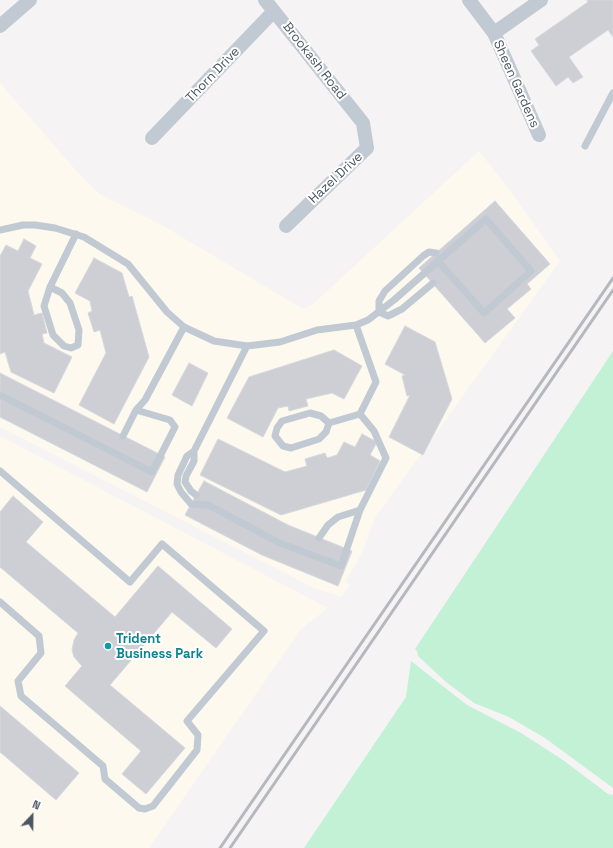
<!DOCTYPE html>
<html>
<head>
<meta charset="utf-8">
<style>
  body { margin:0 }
  #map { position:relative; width:613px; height:848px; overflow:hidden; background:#f5f3f3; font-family:"Space Grotesk",sans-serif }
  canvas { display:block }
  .north { position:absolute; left:12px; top:796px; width:40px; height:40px; -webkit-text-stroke:3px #fff; paint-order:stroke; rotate:22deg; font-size:11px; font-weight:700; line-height:16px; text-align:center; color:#4a5661 }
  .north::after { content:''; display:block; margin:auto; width:14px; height:18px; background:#4a5661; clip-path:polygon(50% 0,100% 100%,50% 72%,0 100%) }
</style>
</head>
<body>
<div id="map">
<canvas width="613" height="848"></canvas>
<div class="north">N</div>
</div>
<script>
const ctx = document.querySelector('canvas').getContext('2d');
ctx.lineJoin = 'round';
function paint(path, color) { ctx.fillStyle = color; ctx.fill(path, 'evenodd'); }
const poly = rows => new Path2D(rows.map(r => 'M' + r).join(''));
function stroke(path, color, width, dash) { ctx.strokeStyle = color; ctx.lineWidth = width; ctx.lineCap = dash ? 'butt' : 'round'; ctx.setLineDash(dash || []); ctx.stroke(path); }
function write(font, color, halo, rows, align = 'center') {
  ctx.font = font + ' "Space Grotesk",sans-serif'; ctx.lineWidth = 4; ctx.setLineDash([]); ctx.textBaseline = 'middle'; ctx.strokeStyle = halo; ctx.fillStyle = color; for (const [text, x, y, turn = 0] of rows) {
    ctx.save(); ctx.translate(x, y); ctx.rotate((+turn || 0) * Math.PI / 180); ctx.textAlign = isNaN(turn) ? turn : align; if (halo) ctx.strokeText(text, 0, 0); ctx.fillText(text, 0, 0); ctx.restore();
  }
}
paint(poly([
  [0,83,72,166,99,194,160,224,303,309,313,304,479,151,512,193,560,261,375,518,361,555,345,582,350,585,341,597,314,588,0,427],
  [0,436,328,608,301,629,149,848,0,848]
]), '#fdf9ef');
paint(poly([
  [613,351,613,788,545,738,509,717,474,703,446,682,418,656,417,651,415,649],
  [411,661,467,705,521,733,563,760,608,794,613,795,613,848,304,848,406,697]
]), '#c3f1d5');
const building = poly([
  [587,0,613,0,613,37,608,30,569,57,583,77,573,83,568,77,556,86,531,51,539,45,535,39,588,2,587,0],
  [495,201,550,264,527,284,531,289,507,309,515,318,485,343,419,268,495,201],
  [24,239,36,246,30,258,42,264,28,291,34,315,42,313,47,333,42,334,44,343,72,357,54,393,11,372,5,352,0,354,0,256,6,245,18,251,24,239],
  [94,258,122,273,129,297,132,296,149,357,114,424,79,405,106,353,100,330,94,332,88,313,92,311,90,301,75,293,94,258],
  [405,326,435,342,452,399,423,455,389,437,410,395,407,396,402,376,405,375,385,364,405,326],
  [334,350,362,366,344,399,332,393,306,399,308,406,289,411,288,406,278,408,263,437,227,418,249,377,334,350],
  [189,363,208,373,192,406,172,395,189,363],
  [0,373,165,457,147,492,0,417,0,373],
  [362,434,377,442,370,455,380,461,366,490,281,515,200,475,218,439,285,472,307,466,305,459,325,453,327,458,337,455,344,442,355,447,362,434],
  [204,481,288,525,352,551,338,586,262,555,185,515,204,481],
  [13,496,43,522,26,542,115,617,158,566,232,629,216,648,172,612,110,685,185,748,146,794,122,774,141,751,65,686,82,666,74,657,72,650,74,640,78,633,0,567,0,512,13,496],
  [0,706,79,773,56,800,0,752,0,706]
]);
paint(building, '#cdcfd5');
stroke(building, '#d7d9de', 1);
stroke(poly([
  [585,146,613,93],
  [0,230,23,225,35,225,55,228,84,237,128,264,167,312,184,327,214,341,247,346,280,342,317,330,356,325,368,320,394,300,486,219,531,271,484,313,438,261],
  [433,283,402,309,388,316,379,312,379,301,385,291,423,256,429,252,436,253],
  [50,287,44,306,53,335,64,346,71,348,78,345,79,330,70,303,62,293,50,287,76,234],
  [0,395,152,472,175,427,170,420,136,410],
  [329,423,321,416,310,413,282,421,277,428,275,436,283,446,291,448,319,439,326,432,329,423,360,414],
  [123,436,136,410,145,400,184,327],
  [194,451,187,456,178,475,177,484,181,492,191,504,208,505,280,543,341,566,360,510,386,458,374,431,360,414,376,382,356,325],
  [0,471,130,582,162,544,264,631,187,721,198,735,197,750,153,806,145,809,139,808,105,779,103,766,21,696,18,681,41,653,39,636,0,602],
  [196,495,191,491,185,482,186,476,194,461,194,451,247,346],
  [319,538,328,525,338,517,360,510]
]), '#c1cad2', 7);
stroke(poly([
  [265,0,363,123,367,148,286,226],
  [469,0,494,33,539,135],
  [0,26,30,0],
  [494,33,541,0],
  [152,138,274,11]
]), '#c1cad2', 14);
stroke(poly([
  [220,848,613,278],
  [230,848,613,290]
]), '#b5b8bd', 3);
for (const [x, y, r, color] of [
  [108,646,4,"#0f9aa8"]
]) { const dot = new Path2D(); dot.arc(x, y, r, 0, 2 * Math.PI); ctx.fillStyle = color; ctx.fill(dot); stroke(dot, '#fff', 1.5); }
write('13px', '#4a5661', '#fff', [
  ["Brookash Road",314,61,52],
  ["Thorn Drive",213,75,-46],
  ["Sheen Gardens",516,84,66],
  ["Hazel Drive",336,178,-43]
]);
write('bold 13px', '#0d838f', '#fff', [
  ["Trident",116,639],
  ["Business Park",116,654]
], 'left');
</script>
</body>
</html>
